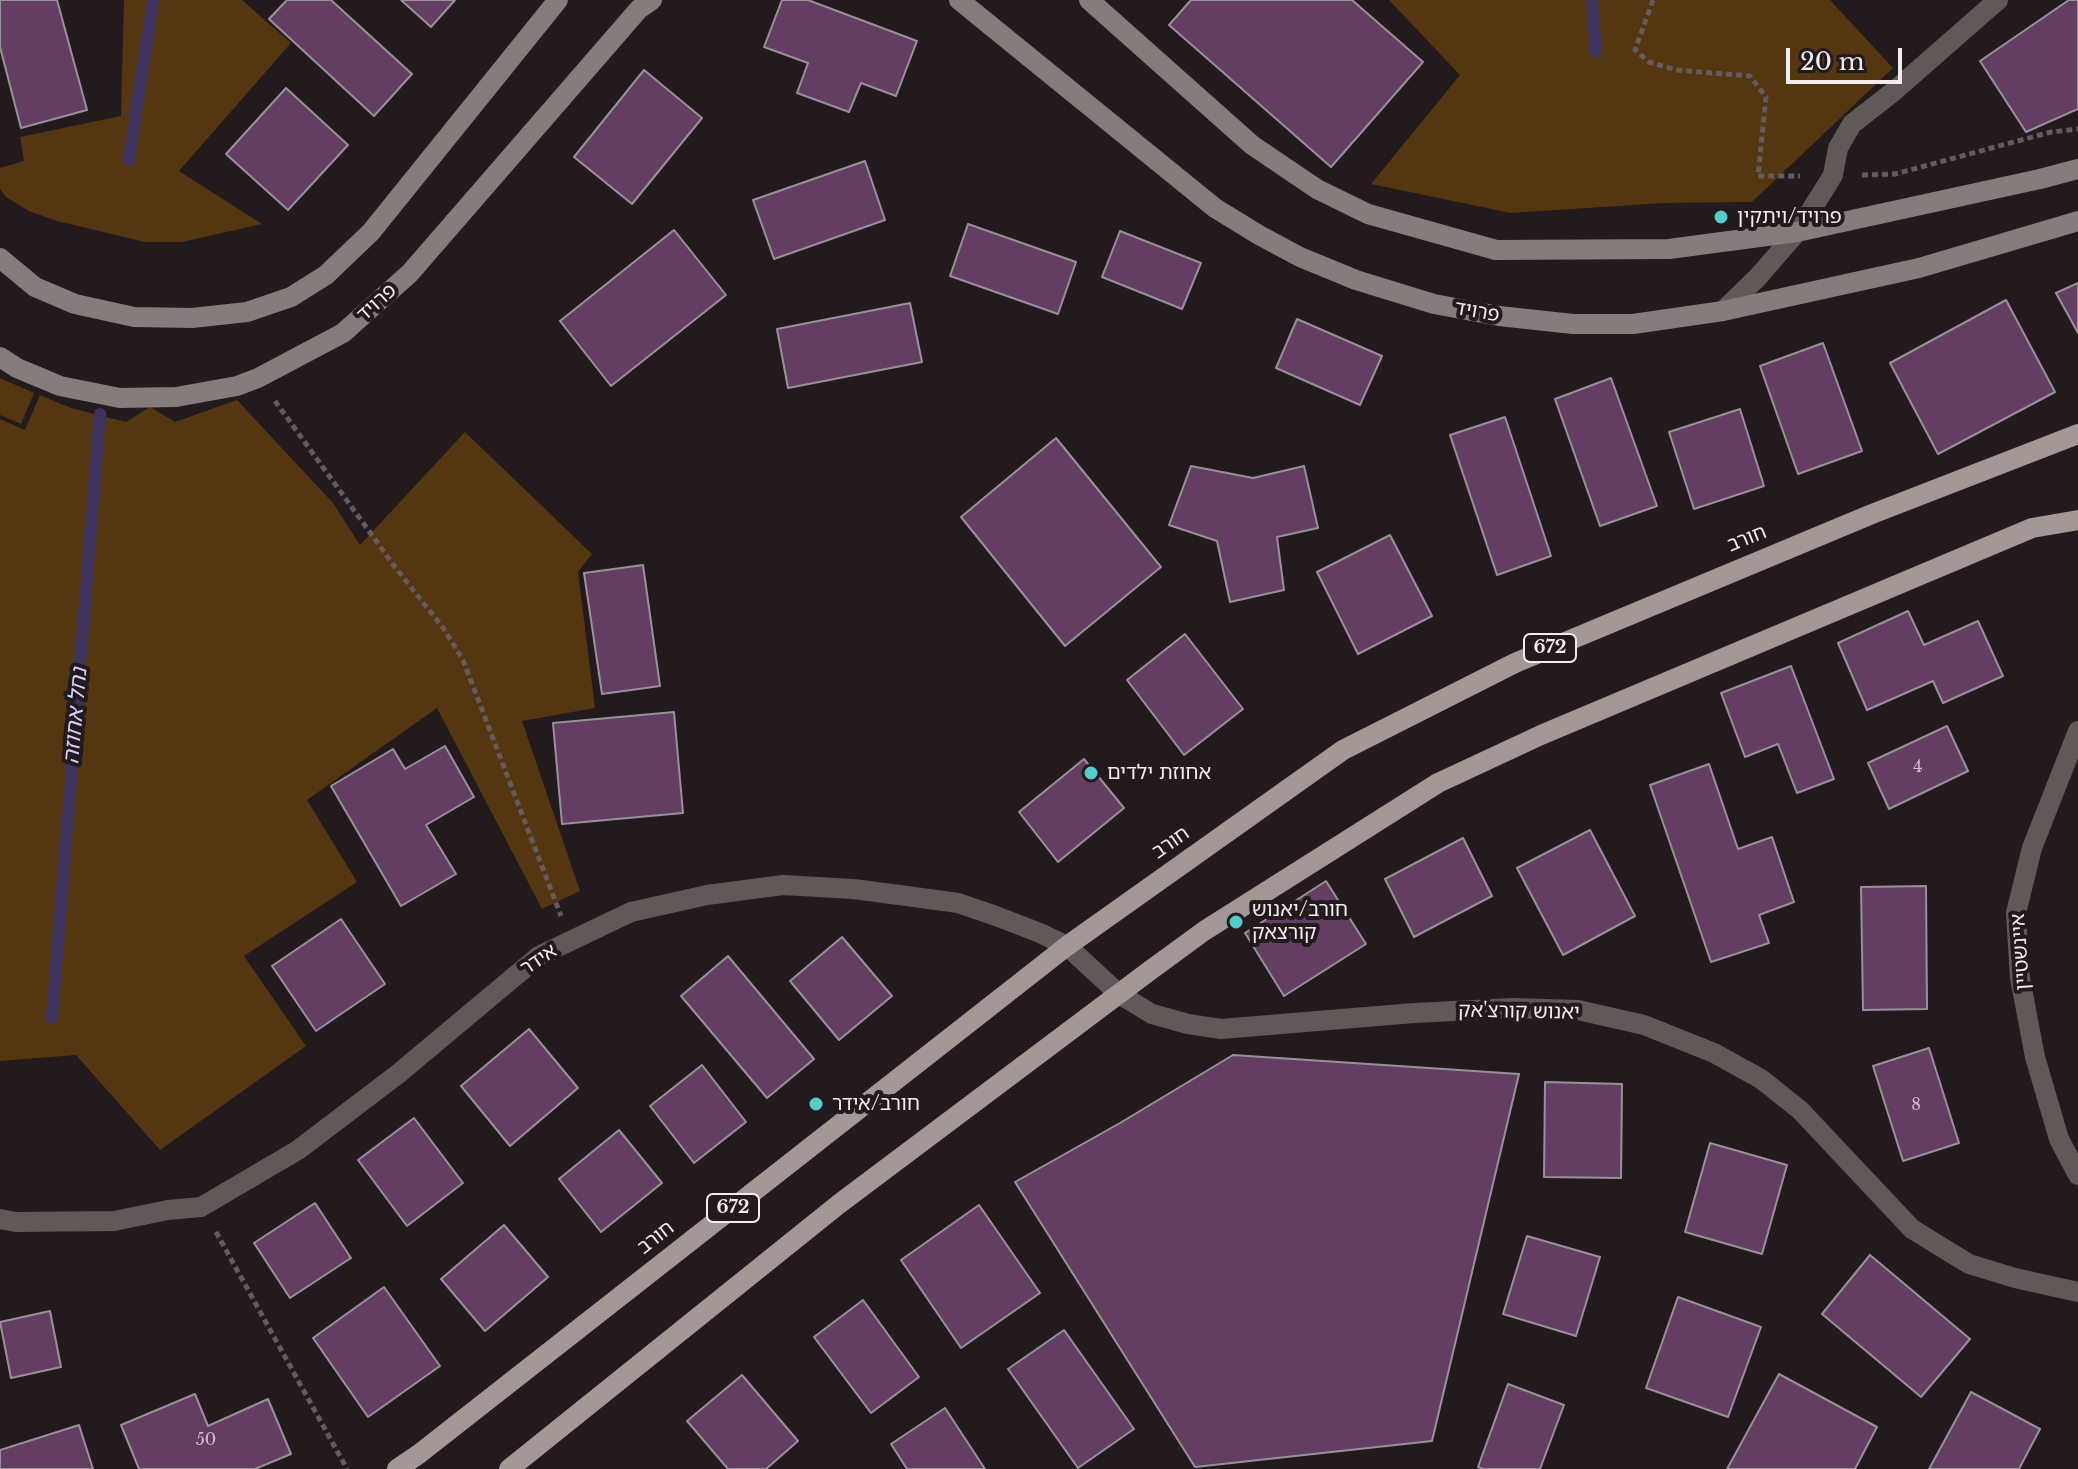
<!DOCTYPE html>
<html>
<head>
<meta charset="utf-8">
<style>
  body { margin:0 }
  #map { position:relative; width:2078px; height:1469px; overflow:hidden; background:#221a1c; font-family:"Libre Baskerville",serif }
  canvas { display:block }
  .scale { position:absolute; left:1786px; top:48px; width:116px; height:36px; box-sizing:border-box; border:4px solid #f3ecee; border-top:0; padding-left:10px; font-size:24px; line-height:28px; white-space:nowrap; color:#f3ecee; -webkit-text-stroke:6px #221a1c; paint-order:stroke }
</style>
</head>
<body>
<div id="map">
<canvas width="2078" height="1469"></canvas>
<div class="scale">20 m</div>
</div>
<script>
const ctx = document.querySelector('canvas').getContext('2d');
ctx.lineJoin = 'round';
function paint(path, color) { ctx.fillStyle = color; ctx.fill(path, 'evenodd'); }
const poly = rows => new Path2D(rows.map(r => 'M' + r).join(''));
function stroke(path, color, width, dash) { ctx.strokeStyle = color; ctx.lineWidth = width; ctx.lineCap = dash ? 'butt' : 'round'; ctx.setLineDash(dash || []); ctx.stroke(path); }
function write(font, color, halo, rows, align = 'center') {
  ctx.font = font + ' "Libre Baskerville","Noto Sans Hebrew",serif'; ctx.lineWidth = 8; ctx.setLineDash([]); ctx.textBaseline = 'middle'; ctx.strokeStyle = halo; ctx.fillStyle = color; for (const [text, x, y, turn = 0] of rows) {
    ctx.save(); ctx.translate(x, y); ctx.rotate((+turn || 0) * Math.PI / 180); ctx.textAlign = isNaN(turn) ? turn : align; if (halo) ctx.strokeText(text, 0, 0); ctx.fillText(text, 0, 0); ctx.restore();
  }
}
paint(poly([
  [124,0,242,0,291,43,179,171,262,224,182,242,145,242,57,221,29,211,6,197,0,189,0,168,24,161,20,137,121,116],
  [1389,0,1830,0,1893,68,1752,202,1663,203,1511,213,1371,184,1460,75],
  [0,378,34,393,21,424,0,415],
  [40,395,71,408,126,422,150,407,175,422,237,400,333,503,360,545,465,432,592,554,578,572,595,708,522,721,580,891,542,909,437,708,307,800,357,882,244,956,306,1046,160,1150,76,1055,0,1061,0,419,25,430]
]), '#543610');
stroke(poly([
  [1592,0,1596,52],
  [129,160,153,0],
  [52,1018,100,414]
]), '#3d325e', 12);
const building = poly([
  [0,0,57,0,87,110,21,128,0,47,0,0],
  [287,0,331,0,412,74,374,116,269,19,287,0],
  [401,0,455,0,431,27,401,0],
  [782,0,808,0,917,41,896,96,861,83,849,112,797,93,808,63,764,47,782,0],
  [1191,0,1352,0,1423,62,1331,167,1169,25,1191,0],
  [2069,0,2078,0,2078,109,2026,132,1980,61,2069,0],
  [644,70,702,118,632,204,574,157,644,70],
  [286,88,348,145,288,210,226,154,286,88],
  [865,161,885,220,774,259,753,200,865,161],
  [968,224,1076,262,1058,314,950,276,968,224],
  [674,230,726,295,611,386,560,321,674,230],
  [1120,231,1201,263,1182,309,1102,277,1120,231],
  [2078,283,2078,333,2056,293,2078,283],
  [2006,300,2055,392,1938,454,1890,363,2006,300],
  [910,303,922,362,788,388,777,329,910,303],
  [1297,319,1382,356,1360,405,1276,368,1297,319],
  [1823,343,1862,451,1798,474,1760,366,1823,343],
  [1611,378,1657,506,1600,526,1555,399,1611,378],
  [1740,409,1764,486,1694,509,1669,432,1740,409],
  [1505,417,1551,556,1497,575,1450,435,1505,417],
  [1056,438,1161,567,1065,646,961,517,1056,438],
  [1191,466,1253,478,1304,466,1318,528,1277,537,1284,590,1230,602,1217,541,1169,525,1191,466],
  [1390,535,1432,616,1358,654,1317,572,1390,535],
  [643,565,660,686,602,694,584,573,643,565],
  [1908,611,1924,645,1978,621,2003,676,1943,703,1933,681,1867,710,1838,643,1908,611],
  [1185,634,1243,709,1184,755,1127,680,1185,634],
  [1791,666,1834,779,1797,793,1778,744,1745,757,1721,693,1791,666],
  [674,712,683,813,562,824,553,723,674,712],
  [1947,726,1968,771,1889,809,1868,763,1947,726],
  [445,746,474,797,426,825,456,874,401,906,331,786,393,749,405,769,445,746],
  [1084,759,1124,808,1058,862,1019,812,1084,759],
  [1709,764,1738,849,1772,837,1794,902,1759,915,1769,943,1711,962,1650,785,1709,764],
  [1590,830,1635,916,1563,955,1517,868,1590,830],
  [1463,838,1492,896,1414,937,1385,879,1463,838],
  [1326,881,1366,944,1284,996,1245,933,1326,881],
  [1926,886,1927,1009,1863,1010,1861,887,1926,886],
  [341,919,385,984,316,1031,272,966,341,919],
  [842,937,892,996,839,1040,790,981,842,937],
  [728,956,814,1059,767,1098,681,996,728,956],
  [529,1029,578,1088,510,1146,461,1086,529,1029],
  [1929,1048,1959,1143,1903,1161,1873,1066,1929,1048],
  [1233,1055,1519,1074,1432,1441,1195,1467,1015,1182,1120,1123,1233,1055],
  [702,1065,746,1122,694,1163,650,1106,702,1065],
  [1545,1082,1622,1084,1621,1178,1544,1177,1545,1082],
  [414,1118,463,1183,407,1226,358,1160,414,1118],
  [619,1130,662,1183,601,1232,559,1179,619,1130],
  [1710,1143,1787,1165,1762,1254,1685,1232,1710,1143],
  [315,1203,351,1258,290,1298,254,1243,315,1203],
  [979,1205,1040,1293,961,1348,901,1260,979,1205],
  [504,1225,548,1277,485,1331,441,1279,504,1225],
  [1527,1236,1600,1257,1576,1336,1503,1314,1527,1236],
  [1870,1255,1970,1339,1921,1397,1822,1314,1870,1255],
  [384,1287,440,1366,368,1417,313,1338,384,1287],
  [1678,1297,1761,1327,1728,1417,1646,1388,1678,1297],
  [863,1300,919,1377,871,1413,814,1337,863,1300],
  [50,1311,61,1367,11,1378,0,1322,50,1311],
  [1064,1330,1134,1429,1078,1468,1008,1369,1064,1330],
  [1779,1374,1877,1427,1855,1469,1727,1469,1779,1374],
  [742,1375,798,1441,766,1469,728,1469,687,1421,742,1375],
  [1508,1384,1564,1405,1540,1469,1483,1469,1478,1467,1508,1384],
  [1971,1392,2040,1429,2019,1469,1929,1469,1971,1392],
  [195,1394,208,1426,268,1399,291,1454,255,1469,139,1469,121,1425,195,1394],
  [945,1408,985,1469,907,1469,891,1444,945,1408],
  [79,1425,93,1469,0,1469,0,1450,79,1425]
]);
paint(building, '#643e62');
stroke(building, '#999199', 2);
stroke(poly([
  [1653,0,1635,50,1649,62,1676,70,1750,76,1766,97,1758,176,1800,176],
  [1862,175,1895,174,2051,132,2078,129],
  [275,401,395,567,444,629,463,660,561,916],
  [216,1232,347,1469]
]), '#635b5d', 5, [6, 4]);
stroke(poly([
  [1723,311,1758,277,1797,232,1810,212,1833,175,1838,148,1852,124,1893,92,1998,0],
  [2078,731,2032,848,2016,913,2020,978,2035,1057,2059,1139,2078,1175],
  [0,1219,16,1222,114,1221,168,1210,201,1207,298,1150,398,1074,539,956,631,912,707,895,783,885,853,889,907,896,958,903,996,916,1040,933,1067,946,1119,994,1152,1014,1188,1024,1221,1029,1414,1013,1514,1008,1578,1010,1644,1025,1714,1053,1761,1079,1800,1110,1912,1229,1969,1264,2015,1278,2078,1292]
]), '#5f5a59', 20);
stroke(poly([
  [959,0,1215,208,1259,235,1300,257,1356,280,1434,304,1499,316,1573,324,1633,324,1723,311,1919,268,2078,221],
  [1089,0,1252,145,1317,189,1368,214,1496,250,1669,249,1797,232,2040,179,2078,169],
  [0,258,35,287,75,304,134,317,192,318,247,312,291,297,326,275,371,232,558,0],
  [0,357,17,368,60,386,120,398,176,397,237,386,258,378,343,333,410,273,639,9,652,0]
]), '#857d7b', 20);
stroke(poly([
  [397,1469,419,1454,1067,946,1343,750,1515,663,1872,514,2078,434],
  [509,1469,839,1204,1148,972,1204,931,1438,783,1541,735,2032,528,2078,520]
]), '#a29896', 20);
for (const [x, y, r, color] of [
  [1721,217,8,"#53cdca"],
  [1091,773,8,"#53cdca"],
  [1236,922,8,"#53cdca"],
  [816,1104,8,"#53cdca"]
]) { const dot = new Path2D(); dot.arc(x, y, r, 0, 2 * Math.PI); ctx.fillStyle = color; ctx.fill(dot); stroke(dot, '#221a1c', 3); }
write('16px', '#cfc0cb', null, [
  ["4",1918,767],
  ["8",1916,1105],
  ["50",206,1440]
]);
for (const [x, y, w] of [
  [1550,648,52],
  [733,1208,52]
]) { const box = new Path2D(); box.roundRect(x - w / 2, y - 14, w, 28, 6); ctx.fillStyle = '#221a1c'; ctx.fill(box); stroke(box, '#f3ecee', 2); }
write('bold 18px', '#f3ecee', null, [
  ["672",1550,648],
  ["672",733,1208]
]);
write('20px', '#f3ecee', '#221a1c', [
  ["פרויד/ויתקין",1737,217],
  ["אחוזת ילדים",1107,773],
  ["חורב/יאנוש",1252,910],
  ["קורצאק",1252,933],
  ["חורב/אידר",832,1104]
], 'left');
write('20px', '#f3ecee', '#221a1c', [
  ["פרויד",377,303,-42],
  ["פרויד",1477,312,10],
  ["חורב",1747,539,-22],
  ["חורב",1171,843,-35],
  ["איינשטיין",2021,952,-94],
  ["אידר",539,960,-34],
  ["יאנוש קורצ'אק",1519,1012,1],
  ["חורב",656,1238,-38]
]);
write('italic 22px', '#d7cefc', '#221a1c', [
  ["נחל אחוזה",76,716,-85]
]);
</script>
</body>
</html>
